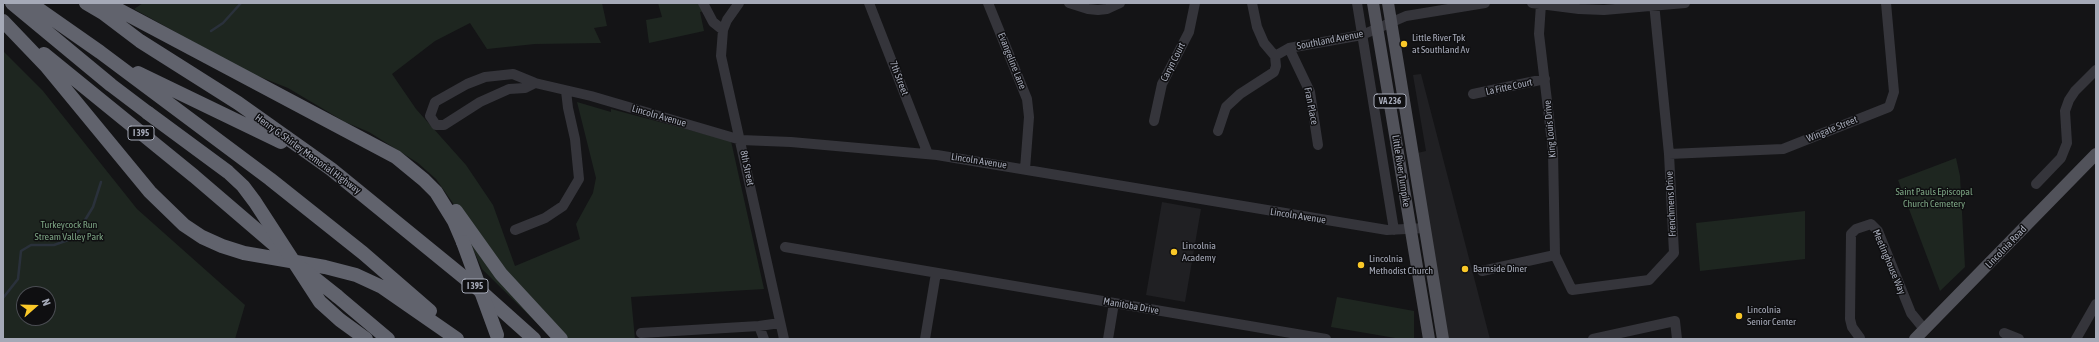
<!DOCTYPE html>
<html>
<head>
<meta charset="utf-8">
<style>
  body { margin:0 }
  #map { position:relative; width:2099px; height:342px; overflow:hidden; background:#141416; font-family:"Asap Condensed",sans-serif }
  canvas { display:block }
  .frame { position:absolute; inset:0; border:4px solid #a5a9b7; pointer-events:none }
  .north { position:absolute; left:16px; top:286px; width:40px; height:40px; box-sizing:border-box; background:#0f0f11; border:1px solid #4b4d53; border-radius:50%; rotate:70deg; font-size:11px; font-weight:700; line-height:16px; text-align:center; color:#a5a9b7 }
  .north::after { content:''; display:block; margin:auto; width:14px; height:18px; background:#fac828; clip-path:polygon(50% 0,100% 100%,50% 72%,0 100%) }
</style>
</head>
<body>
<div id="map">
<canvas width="2099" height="342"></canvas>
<div class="frame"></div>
<div class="north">N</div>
</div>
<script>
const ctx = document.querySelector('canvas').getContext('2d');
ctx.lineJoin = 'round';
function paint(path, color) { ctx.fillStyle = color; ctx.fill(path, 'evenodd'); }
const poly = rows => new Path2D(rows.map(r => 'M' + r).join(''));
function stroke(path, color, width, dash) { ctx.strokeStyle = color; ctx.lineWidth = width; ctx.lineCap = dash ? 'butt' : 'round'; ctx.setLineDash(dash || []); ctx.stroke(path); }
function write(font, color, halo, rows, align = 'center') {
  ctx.font = font + ' "Asap Condensed",sans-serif'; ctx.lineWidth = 3; ctx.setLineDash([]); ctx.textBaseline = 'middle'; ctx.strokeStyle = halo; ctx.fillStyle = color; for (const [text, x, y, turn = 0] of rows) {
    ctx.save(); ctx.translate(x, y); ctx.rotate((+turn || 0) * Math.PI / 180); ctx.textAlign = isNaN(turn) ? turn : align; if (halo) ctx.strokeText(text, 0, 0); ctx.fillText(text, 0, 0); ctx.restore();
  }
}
paint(poly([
  [1421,74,1490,339,1447,339,1413,154,1426,151,1413,75],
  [1162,202,1201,209,1185,302,1146,295]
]), '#202023');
paint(poly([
  [143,3,602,3,607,26,594,28,601,43,535,44,487,49,470,23,435,41,392,74,416,109,466,165,493,205,515,266,580,239,576,224,593,193,596,178,577,102,611,112,611,109,731,141,764,289,631,297,635,339,553,339,482,269,469,240,462,216,436,179,418,163,369,132,345,122,288,88,248,72,134,9],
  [658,3,703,3,705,11,700,12,704,31,649,43,646,20,662,17],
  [3,51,43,91,137,209,245,305,235,339,3,339],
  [24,294,48,294,48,318,24,318],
  [1956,158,1960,176,1965,267,1940,291,1898,180],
  [1805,211,1805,259,1700,271,1696,223],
  [1337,297,1414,311,1414,339,1401,339,1331,327]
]), '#1e2620');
stroke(poly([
  [211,31,223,23,241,3],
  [3,298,18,279,21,251,31,245,54,245,74,238,93,207,101,182]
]), '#2a313b', 2.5);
stroke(poly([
  [703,3,713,22,723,30],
  [739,3,727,20,723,30,721,56,784,339],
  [869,3,928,154],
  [988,3,1027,99,1029,117,1025,169],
  [1069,3,1088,9,1098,10,1107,9,1120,3],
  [1252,3,1257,27,1264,43,1275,56],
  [1357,3,1394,230],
  [1532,3,1579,9,1604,10,1685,3],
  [1541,4,1539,34,1553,151,1555,255,1572,290,1649,280,1674,253,1669,154,1654,3],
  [1289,48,1310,92,1318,145],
  [535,83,525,88,509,89,480,102,444,125,436,125,430,116,435,102,467,84,485,77,513,74,535,83,591,96,741,140,791,142,937,155,1387,230,1425,228],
  [1473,94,1545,79],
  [1154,121,1162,84,1189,32,1195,3],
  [1218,131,1226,107,1240,94,1274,72,1276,66,1275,56,1289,48,1362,35,1406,16,1485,3],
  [1669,154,1783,149,1889,107,1894,92,1886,3],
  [2036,184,2061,158,2067,143,2065,111,2069,100,2075,91,2096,70],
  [515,230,545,218,563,206,579,179,575,139,568,108,566,91],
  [785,247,1326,339],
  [1482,271,1555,255],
  [759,326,764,339],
  [641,333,759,326,780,323],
  [2004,333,2019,339],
  [1860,338,1852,327,1850,319,1851,234,1856,229,1871,224,1878,231,1911,313,1924,329],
  [925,339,936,273],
  [1108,339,1114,303],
  [1593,339,1675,321,1677,339],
  [2076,339,2096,304]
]), '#35353b', 10);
stroke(poly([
  [1373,3,1429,339],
  [1388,3,1443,339],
  [1915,339,2096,154]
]), '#51525a', 12);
stroke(poly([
  [12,3,111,85,148,113],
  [30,3,100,52,270,179,363,253,430,311],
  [86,3,103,13,140,41,238,103,331,169,477,288,534,339],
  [106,3,396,157,424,180,436,192,454,221,463,242],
  [3,21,47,67,150,192,184,225,202,237,222,246,244,253,325,267,356,275,382,287,457,339],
  [44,54,194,176,278,248],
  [138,73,281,142],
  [456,211,501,274,561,339],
  [337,296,388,339]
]), '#61636d', 14);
stroke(poly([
  [148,113,228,172,243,186,255,202,320,302,340,320,366,339],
  [463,242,497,335],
  [303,269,337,296]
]), '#61636d', 14);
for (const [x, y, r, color] of [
  [1404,44,4,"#fac828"],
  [1174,252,4,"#fac828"],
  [1361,265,4,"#fac828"],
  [1465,269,4,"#fac828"],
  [1739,316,4,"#fac828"]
]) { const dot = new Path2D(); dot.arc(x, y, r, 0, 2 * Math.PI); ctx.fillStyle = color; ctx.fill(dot); stroke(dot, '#0f0f11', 1.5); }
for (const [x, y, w] of [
  [1390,101,32],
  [141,133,26],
  [475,286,26]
]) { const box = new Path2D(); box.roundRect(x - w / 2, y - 7, w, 14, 3); ctx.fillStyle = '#0f0f11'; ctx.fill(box); stroke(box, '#a5a9b7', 1); }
write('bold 9px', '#a5a9b7', null, [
  ["VA 236",1390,101],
  ["I 395",141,133],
  ["I 395",475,286]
]);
write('10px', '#a5a9b7', '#0f0f11', [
  ["Little River Tpk",1412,38],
  ["at Southland Av",1412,50],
  ["Lincolnia",1182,246],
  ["Academy",1182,258],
  ["Lincolnia",1369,259],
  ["Methodist Church",1369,271],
  ["Barnside Diner",1473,269],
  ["Lincolnia",1747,310],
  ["Senior Center",1747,322]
], 'left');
write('10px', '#a5a9b7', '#0f0f11', [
  ["Southland Avenue",1330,40,-11],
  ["Evangeline Lane",1012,61,68],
  ["Caryn Court",1173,62,-63],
  ["7th Street",899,78,69],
  ["La Fitte Court",1509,87,-12],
  ["Fran Place",1311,106,79],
  ["Lincoln Avenue",659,116,16],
  ["King Louis Drive",1550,129,-95],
  ["Wingate Street",1832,129,-22],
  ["Henry G. Shirley Memorial Highway",308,154,36],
  ["Lincoln Avenue",979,161,9],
  ["8th Street",747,168,78],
  ["Little River Turnpike",1401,171,81],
  ["Frenchmens Drive",1671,204,-93],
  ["Lincoln Avenue",1298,216,9],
  ["Lincolnia Road",2006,247,-46],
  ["Meetinghouse Way",1889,262,67],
  ["Manitoba Drive",1131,306,10]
]);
write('10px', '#7ba382', '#0f0f11', [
  ["Saint Pauls Episcopal",1934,192],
  ["Church Cemetery",1934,204],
  ["Turkeycock Run",69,225],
  ["Stream Valley Park",69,237]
]);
</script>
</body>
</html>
